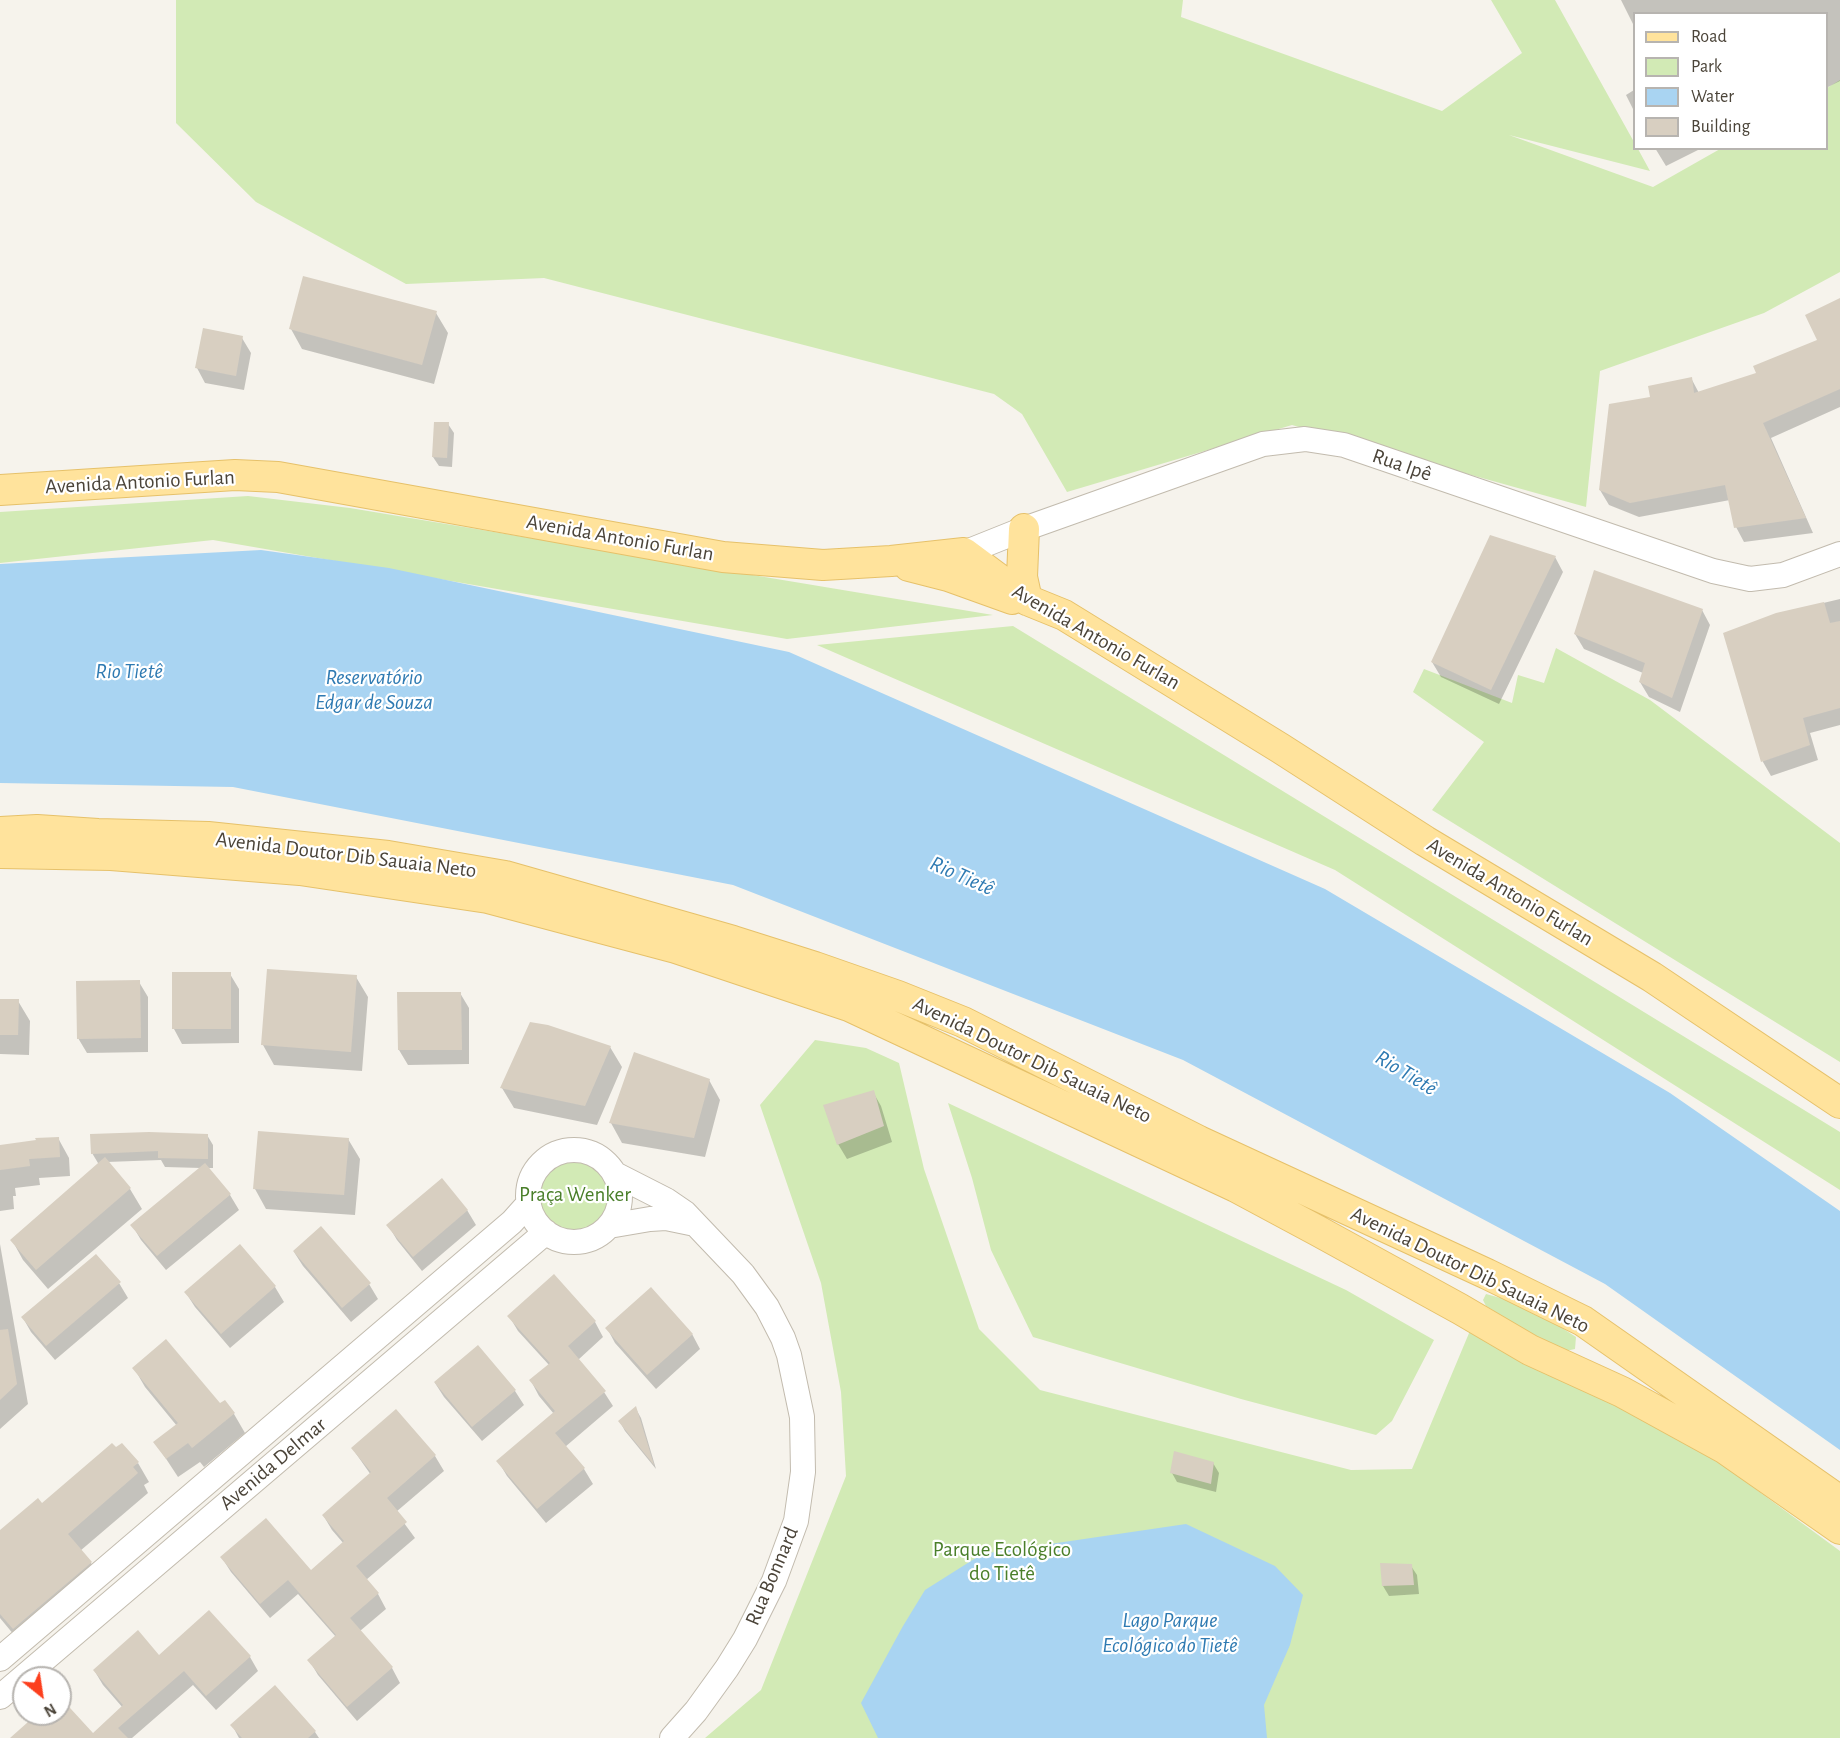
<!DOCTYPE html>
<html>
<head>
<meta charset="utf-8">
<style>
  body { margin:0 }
  #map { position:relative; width:1840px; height:1738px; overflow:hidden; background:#f6f3ec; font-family:"Alegreya Sans",sans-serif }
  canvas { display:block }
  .legend { position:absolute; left:1633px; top:12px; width:195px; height:138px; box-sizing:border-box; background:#fff; border:2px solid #b7b4b0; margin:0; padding:8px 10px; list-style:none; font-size:18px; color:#4b4439 }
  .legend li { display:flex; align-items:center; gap:12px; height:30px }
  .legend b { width:30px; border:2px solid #b7b4b0 }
  .north { position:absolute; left:12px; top:1666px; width:60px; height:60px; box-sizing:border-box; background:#fff; border:2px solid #b7b4b0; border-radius:50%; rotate:150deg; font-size:16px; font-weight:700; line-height:24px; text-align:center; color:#4b4439 }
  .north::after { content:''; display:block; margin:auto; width:21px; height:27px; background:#fc3f1d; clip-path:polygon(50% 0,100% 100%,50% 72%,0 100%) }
</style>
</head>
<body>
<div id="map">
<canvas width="1840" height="1738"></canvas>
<ul class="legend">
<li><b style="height:8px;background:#ffe39c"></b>Road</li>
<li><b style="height:16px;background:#d2eab5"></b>Park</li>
<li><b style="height:16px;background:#a9d4f2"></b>Water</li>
<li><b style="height:16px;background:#d8cfc1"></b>Building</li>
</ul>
<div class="north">N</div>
</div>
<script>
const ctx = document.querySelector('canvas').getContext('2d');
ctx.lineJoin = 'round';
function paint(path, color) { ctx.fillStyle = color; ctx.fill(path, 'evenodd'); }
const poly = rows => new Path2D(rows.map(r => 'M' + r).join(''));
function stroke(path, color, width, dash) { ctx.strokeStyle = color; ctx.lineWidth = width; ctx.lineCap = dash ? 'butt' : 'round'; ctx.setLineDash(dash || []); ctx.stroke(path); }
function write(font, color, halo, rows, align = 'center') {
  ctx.font = font + ' "Alegreya Sans",sans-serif'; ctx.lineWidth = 4.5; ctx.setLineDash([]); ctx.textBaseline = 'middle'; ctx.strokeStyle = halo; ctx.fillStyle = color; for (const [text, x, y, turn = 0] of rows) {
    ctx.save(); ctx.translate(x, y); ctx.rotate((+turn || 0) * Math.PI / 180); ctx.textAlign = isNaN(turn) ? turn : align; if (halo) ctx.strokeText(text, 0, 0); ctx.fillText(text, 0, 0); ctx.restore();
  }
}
paint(poly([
  [176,0,1183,0,1181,17,1442,111,1522,53,1491,0,1555,0,1634,142,1634,148,1638,149,1650,171,1509,135,1653,187,1720,149,1826,148,1827,88,1840,80,1840,272,1764,313,1600,371,1586,507,1292,425,1067,492,1022,414,994,394,544,278,406,284,256,202,176,123],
  [248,496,350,508,993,615,787,639,213,540,0,563,0,512],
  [1013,626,1840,1132,1840,1190,1335,870,817,645],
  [1556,648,1650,700,1840,843,1840,1062,1432,810,1484,742,1413,692,1424,669,1512,703,1518,675,1544,683],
  [815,1040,866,1048,899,1063,924,1169,979,1329,1040,1390,1351,1470,1412,1469,1472,1326,1682,1435,1840,1551,1840,1738,705,1738,761,1690,846,1476,841,1392,821,1283,760,1105],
  [948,1103,1346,1290,1434,1340,1392,1421,1376,1435,1241,1399,1033,1337,991,1250,972,1178],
  '536 1195a39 39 0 1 1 78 0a39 39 0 1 1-78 0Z',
  [1486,1294,1508,1300,1559,1326,1576,1337,1575,1349,1561,1352,1486,1306,1483,1300]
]), '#d2eab5');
paint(poly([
  [261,550,389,568,789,652,1325,889,1670,1093,1840,1211,1840,1450,1605,1284,1183,1060,733,885,233,787,0,783,0,564],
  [1186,1524,1275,1566,1303,1595,1290,1645,1264,1705,1267,1738,878,1738,861,1703,903,1626,925,1590,982,1554]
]), '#a9d4f2');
paint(poly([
  [1621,0,1840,0,1840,81,1826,88,1826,14,1634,14,1634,26],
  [1634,90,1634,111,1626,95],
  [1655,148,1702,148,1666,166],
  [1840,300,1840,407,1771,438,1813,533,1744,542,1736,527,1730,500,1639,517,1609,505,1600,490,1652,398,1691,378,1699,393,1759,374,1819,340],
  [436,313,448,333,434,384,302,349,291,329],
  [242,338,251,353,244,390,205,383,197,368],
  [448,424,454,433,452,467,439,466,433,457],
  [1555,557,1563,572,1499,704,1441,677,1432,662],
  [1840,599,1840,725,1810,733,1818,760,1771,776,1763,762,1725,634,1777,614],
  [1702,610,1710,625,1680,712,1649,697,1640,682,1643,673,1584,649,1575,634],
  [230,974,239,989,239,1043,182,1044,174,1029],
  [356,977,368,997,362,1071,274,1065,263,1045],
  [139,982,148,997,148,1052,87,1053,78,1038],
  [460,993,469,1008,469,1064,408,1065,399,1050,398,994],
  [0,1001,18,1001,30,1021,29,1055,0,1054],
  [610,1047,622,1067,597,1125,514,1108,502,1088],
  [709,1080,720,1100,705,1157,622,1143,611,1123],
  [873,1092,881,1106,892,1142,847,1159,838,1144,825,1106],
  [207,1135,213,1145,213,1168,208,1168,230,1195,239,1210,166,1270,141,1240,132,1225,201,1168,165,1167,161,1160,107,1162,130,1189,142,1209,48,1289,23,1260,12,1240,101,1163,98,1163,92,1153],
  [58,1138,69,1158,70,1176,39,1178,40,1185,15,1188,16,1196,13,1196,14,1209,0,1211,0,1146],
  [348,1139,360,1159,355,1215,266,1209,255,1189],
  [467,1210,476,1225,422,1271,397,1240,388,1225],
  [0,1244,28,1404,0,1429],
  [239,1246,275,1287,284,1302,230,1348,195,1307,186,1293],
  [294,1252,369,1284,378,1299,351,1322,303,1266],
  [119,1283,128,1298,55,1360,31,1332,23,1318],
  [509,1316,595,1322,603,1337,578,1360,604,1392,613,1406,565,1447,584,1469,593,1484,546,1523,507,1476,498,1461,554,1414,539,1396,531,1381,549,1365,518,1331],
  [607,1328,692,1334,700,1349,656,1389,615,1343],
  [134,1368,234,1414,245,1433,204,1467,200,1462,178,1477,155,1442,177,1426,145,1387],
  [435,1383,515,1391,524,1405,482,1441,444,1397],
  [636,1409,641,1418,656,1469,625,1431,620,1422],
  [396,1411,435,1456,444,1471,396,1512,415,1538,366,1580,378,1594,386,1609,360,1631,392,1668,400,1683,357,1721,318,1675,309,1660,336,1637,298,1594,270,1618,231,1572,222,1558,311,1572,344,1544,332,1530,323,1515,371,1475,352,1448],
  [138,1463,149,1482,144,1485,148,1493,80,1551,91,1563,101,1582,24,1647,0,1618,0,1532,42,1505],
  [1213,1463,1219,1473,1216,1492,1177,1482,1172,1473],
  [1411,1566,1417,1575,1419,1594,1389,1596,1383,1586],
  [159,1657,250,1657,258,1671,216,1710,193,1685,132,1738,17,1738,39,1714,60,1714,60,1699,93,1736,123,1708,103,1685,94,1670],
  [232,1725,315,1732,319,1738,239,1738]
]), '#0003');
paint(poly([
  [303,276,437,311,422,365,289,329],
  [1840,298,1840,389,1763,423,1806,518,1734,528,1725,485,1630,503,1599,490,1609,404,1650,397,1648,386,1692,377,1694,393,1756,373,1753,366,1817,340,1805,315],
  [203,328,243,336,236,376,195,368],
  [434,422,449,422,447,458,432,457],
  [1490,535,1556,556,1491,690,1431,662],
  [1594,570,1703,609,1672,698,1639,682,1645,663,1574,634],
  [1824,602,1830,623,1840,621,1840,708,1803,718,1810,745,1761,762,1723,633,1776,613],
  [267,969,357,975,351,1052,261,1045],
  [172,972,231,972,231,1029,172,1029],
  [140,980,141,1038,77,1039,76,981],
  [397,992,461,992,462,1050,398,1050],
  [0,999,19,999,18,1035,0,1035],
  [530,1022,548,1025,611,1046,585,1106,500,1088],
  [634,1052,710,1079,694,1138,609,1123],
  [874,1090,884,1126,837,1145,823,1105],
  [258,1131,349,1138,344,1195,253,1189],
  [149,1132,208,1134,208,1159,158,1158,158,1151,91,1154,90,1134],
  [59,1137,60,1157,29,1159,30,1166,0,1170,0,1145,36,1140,35,1138],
  [105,1157,131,1188,36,1270,10,1240],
  [205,1163,231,1194,157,1256,130,1225],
  [442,1178,468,1210,413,1257,386,1225],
  [321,1226,371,1283,342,1308,293,1251],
  [240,1244,276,1286,221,1334,184,1292],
  [96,1254,121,1282,46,1346,21,1317],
  [554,1274,596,1321,568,1346,606,1391,555,1433,585,1468,537,1509,496,1461,555,1411,529,1380,550,1363,507,1316],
  [651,1287,693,1334,647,1375,605,1328],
  [8,1329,17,1384,0,1400,0,1330],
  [166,1339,220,1403,225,1400,235,1413,192,1448,188,1443,166,1459,153,1442,178,1423,132,1368],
  [478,1345,516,1390,472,1427,434,1382],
  [636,1406,654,1465,618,1421],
  [396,1409,436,1455,387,1498,407,1522,356,1566,379,1593,350,1618,393,1667,347,1707,307,1660,336,1635,288,1580,260,1604,220,1557,266,1518,311,1570,344,1541,322,1515,371,1472,351,1448],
  [112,1443,116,1447,122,1443,139,1462,133,1467,138,1473,68,1534,92,1562,13,1629,0,1614,0,1530,38,1498,42,1503],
  [1174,1451,1214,1462,1211,1484,1170,1473],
  [1380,1563,1412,1564,1414,1585,1382,1586],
  [209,1610,251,1656,206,1696,184,1671,118,1728,128,1738,10,1738,37,1714,60,1714,60,1697,93,1733,123,1705,93,1670,138,1630,159,1655],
  [275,1685,316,1731,308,1738,242,1738,230,1725]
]), '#d8cfc1');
const minor = poly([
  [964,553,1024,529,1263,444,1305,439,1344,445,1713,571,1750,579,1783,575,1840,554],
  '528 1196a46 46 0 1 1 92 0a46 46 0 1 1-92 0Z',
  [615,1174,666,1200,685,1213,743,1274,767,1307,783,1338,789,1355,802,1417,803,1472,796,1521,774,1581,745,1639,727,1668,696,1711,672,1738],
  [609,1226,650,1219,666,1218,695,1224],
  [0,1659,512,1222,529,1203],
  [0,1697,546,1232]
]);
const major = poly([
  [0,490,235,475,278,477,723,557,823,565,891,561,964,553,1027,600,1064,615,1280,748,1425,841,1652,977,1840,1103],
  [1024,529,1022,577,1027,600],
  [909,566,948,576,1012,599],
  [0,832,37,830,98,834,208,837,388,856,505,876,733,941,815,967,898,996,963,1022,1199,1141,1487,1274,1583,1321,1840,1501],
  [0,853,111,855,300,870,488,898,676,948,849,1006,1236,1187,1318,1231,1460,1309,1530,1350,1622,1392,1724,1448,1840,1529]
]);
stroke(minor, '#c2bbae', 26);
stroke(major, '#e6c16a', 32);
stroke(minor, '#fff', 24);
stroke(major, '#ffe39c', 30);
write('21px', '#4b4439', '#fff', [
  ["Rua Ipê",1402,465,19],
  ["Avenida Antonio Furlan",140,482,-3],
  ["Avenida Antonio Furlan",620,538,10],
  ["Avenida Antonio Furlan",1096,637,30],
  ["Avenida Doutor Dib Sauaia Neto",346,855,7],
  ["Avenida Antonio Furlan",1510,892,31],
  ["Avenida Doutor Dib Sauaia Neto",1032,1060,26],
  ["Avenida Doutor Dib Sauaia Neto",1470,1270,26],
  ["Avenida Delmar",273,1464,-40],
  ["Rua Bonnard",772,1576,-67]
]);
write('21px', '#4a7f2a', '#fff', [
  ["Praça Wenker",575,1195],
  ["Parque Ecológico",1002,1550],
  ["do Tietê",1002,1574]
]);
write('italic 22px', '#2e7ab2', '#fff', [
  ["Rio Tietê",129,671],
  ["Reservatório",374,677],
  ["Edgar de Souza",374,702],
  ["Rio Tietê",962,876,24],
  ["Rio Tietê",1406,1073,31],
  ["Lago Parque",1170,1620],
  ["Ecológico do Tietê",1170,1645]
]);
</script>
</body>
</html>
